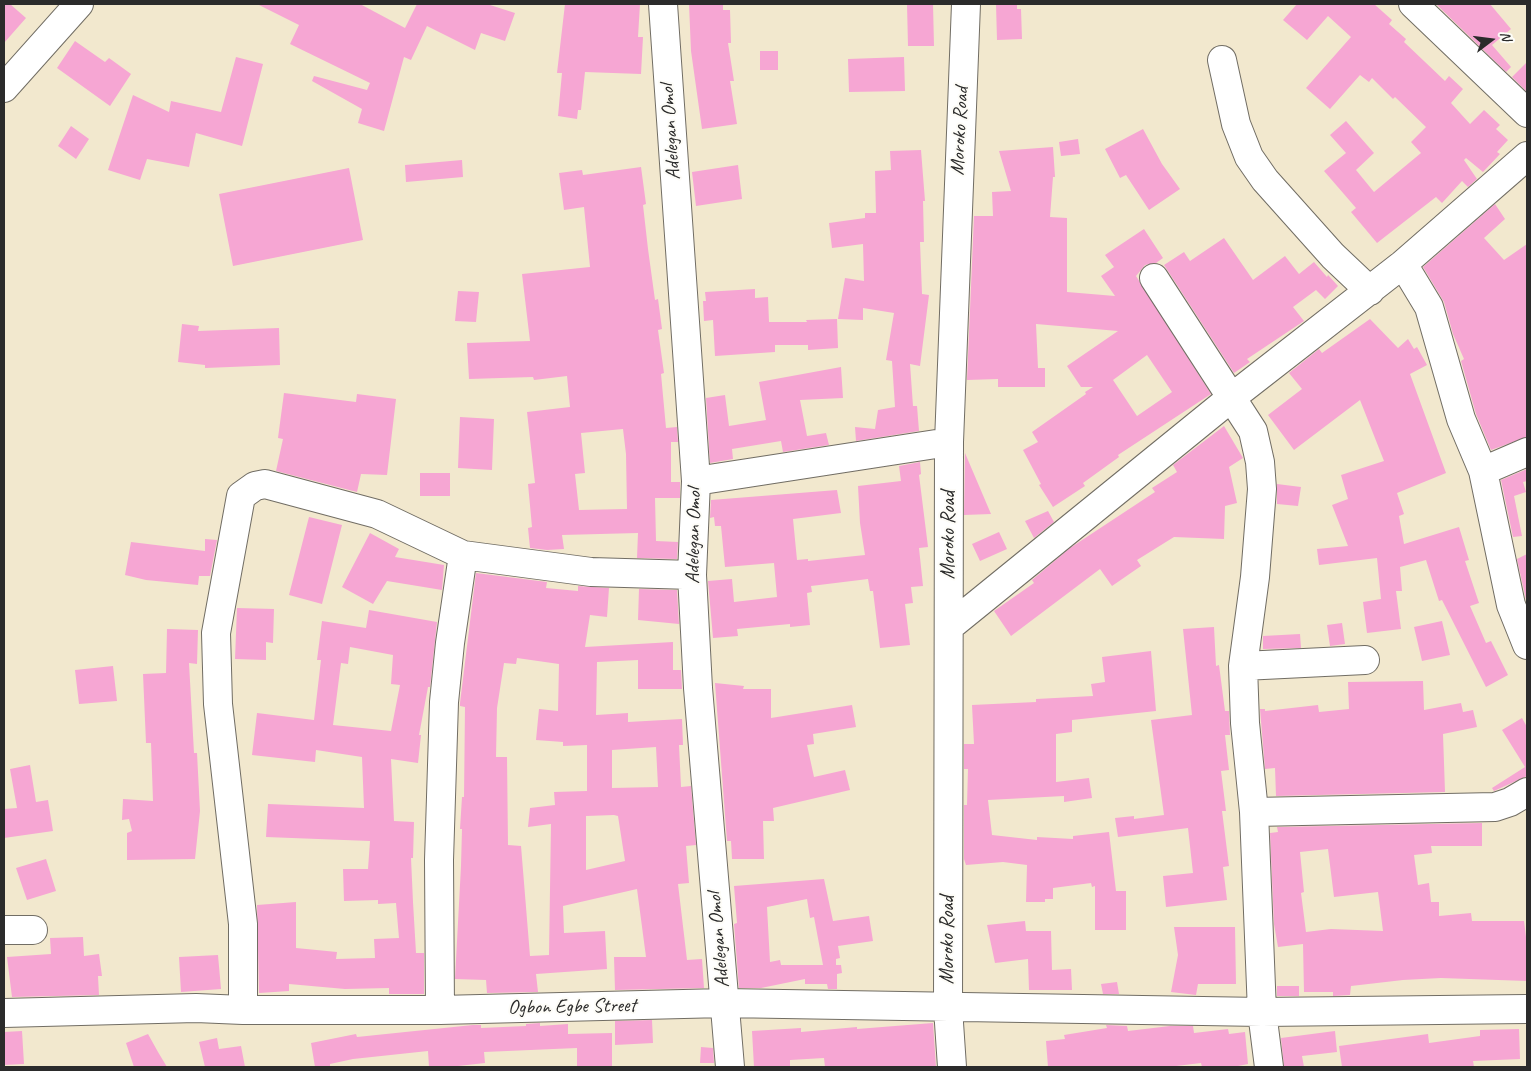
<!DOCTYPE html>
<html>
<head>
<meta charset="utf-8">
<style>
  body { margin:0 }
  #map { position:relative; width:1531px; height:1071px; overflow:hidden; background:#f2e8ce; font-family:Caveat,sans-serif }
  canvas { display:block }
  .frame { position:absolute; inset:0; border:5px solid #2b2b2b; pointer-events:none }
  .north { position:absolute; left:1466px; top:15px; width:50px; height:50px; -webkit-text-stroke:4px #fdfcf7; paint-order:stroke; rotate:75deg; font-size:14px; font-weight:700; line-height:20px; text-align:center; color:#2b2b2b }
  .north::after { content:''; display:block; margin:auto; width:18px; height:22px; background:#2b2b2b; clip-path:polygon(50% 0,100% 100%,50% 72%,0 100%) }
</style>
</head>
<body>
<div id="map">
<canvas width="1531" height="1071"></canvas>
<div class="frame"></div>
<div class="north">N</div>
</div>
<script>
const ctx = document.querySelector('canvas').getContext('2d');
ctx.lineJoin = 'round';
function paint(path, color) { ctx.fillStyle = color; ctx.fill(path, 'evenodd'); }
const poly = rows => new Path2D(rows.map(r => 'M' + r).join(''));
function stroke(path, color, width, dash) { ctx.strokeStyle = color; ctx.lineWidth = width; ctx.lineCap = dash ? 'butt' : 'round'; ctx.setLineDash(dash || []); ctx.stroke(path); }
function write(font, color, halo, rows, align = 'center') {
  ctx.font = font + ' Caveat,sans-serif'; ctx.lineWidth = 4; ctx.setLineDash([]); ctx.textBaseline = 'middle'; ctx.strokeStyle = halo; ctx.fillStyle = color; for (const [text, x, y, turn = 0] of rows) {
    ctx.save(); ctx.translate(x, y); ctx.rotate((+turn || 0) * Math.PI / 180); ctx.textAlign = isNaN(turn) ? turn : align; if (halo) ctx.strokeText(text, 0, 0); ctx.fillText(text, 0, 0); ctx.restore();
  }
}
paint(poly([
  [4,4,10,4,26,18,4,43],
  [257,4,360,4,405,28,417,4,487,4,515,13,505,41,481,33,475,50,427,26,411,60,404,57,384,131,358,123,362,109,312,81,314,76,367,90,370,83,290,44,299,25],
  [565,4,640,4,638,37,643,37,641,74,585,72,581,110,578,110,577,119,558,116,562,73,557,73],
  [689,4,723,4,723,10,730,10,731,43,728,43,734,81,730,81,737,124,702,129,691,51],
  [907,4,933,4,934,46,908,46],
  [996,4,1017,4,1017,9,1021,9,1022,39,997,40],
  [1297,4,1374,4,1392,20,1389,24,1406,39,1404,42,1445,81,1449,76,1463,89,1451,103,1470,124,1484,110,1500,125,1496,129,1508,140,1497,152,1500,154,1483,172,1466,158,1464,160,1477,179,1468,187,1462,181,1442,203,1436,197,1377,243,1351,212,1356,208,1324,171,1346,153,1330,135,1346,121,1374,153,1356,170,1374,192,1421,153,1411,142,1426,127,1395,97,1393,99,1372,78,1369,82,1360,75,1330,109,1306,88,1351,37,1328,16,1307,40,1283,20],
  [1436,4,1490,4,1511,29,1492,45,1511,67,1506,72],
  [75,41,105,62,109,58,131,74,110,106,57,68],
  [760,51,778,51,778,70,760,70],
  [236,57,263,64,242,146,196,133,189,167,147,159,140,180,108,170,133,95,169,112,171,101,221,112],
  [904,57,905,91,849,92,848,59],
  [1527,62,1527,92,1512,77],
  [71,126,89,139,76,159,58,146],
  [1143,129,1162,164,1180,189,1149,210,1126,175,1120,178,1105,149],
  [1078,139,1080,154,1061,156,1059,142],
  [1053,147,1055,177,1053,177,1050,217,1067,218,1067,292,1115,296,1101,276,1114,267,1105,255,1144,229,1163,258,1156,263,1145,265,1136,276,1211,394,1118,455,1119,457,1083,483,1085,486,1053,507,1039,485,1041,484,1023,450,1038,442,1032,432,1086,394,1085,392,1093,387,1081,387,1067,366,1118,331,1036,324,1038,368,1045,368,1045,387,998,387,998,379,967,380,974,216,993,216,992,192,1011,191,999,151],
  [1147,355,1172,392,1137,416,1113,380],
  [921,150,925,201,923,201,924,242,920,242,922,294,929,295,920,366,910,364,913,406,917,406,919,431,856,441,855,427,875,429,878,410,895,407,892,361,886,360,894,313,863,308,863,320,838,319,845,278,864,281,863,244,832,248,829,223,865,218,865,213,876,213,875,171,891,170,890,151],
  [462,160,463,177,406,182,405,165],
  [738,165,742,199,696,206,692,172],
  [641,167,646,204,643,205,648,249,655,300,658,299,662,329,658,330,664,373,661,374,666,428,677,427,678,442,671,442,671,482,680,482,680,498,655,498,656,541,678,542,677,559,637,558,638,533,562,535,564,549,547,550,530,548,528,528,532,527,528,484,535,483,527,412,570,407,567,376,534,380,533,377,469,379,467,343,530,341,522,274,590,267,584,207,564,210,559,173,582,170,583,175],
  [623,429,626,454,627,509,579,510,575,474,585,473,581,433],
  [349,168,363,240,233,266,219,194],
  [1495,204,1505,219,1484,238,1504,260,1527,244,1527,437,1491,450,1476,414,1461,361,1464,359,1453,334,1444,302,1423,267],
  [1224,238,1253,280,1285,256,1299,274,1314,262,1327,277,1328,275,1338,286,1325,299,1316,290,1293,307,1304,321,1247,359,1250,362,1234,373,1164,265,1184,252,1190,261],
  [755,289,755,298,768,297,769,322,807,322,806,320,837,319,838,348,808,350,808,345,775,345,775,352,715,356,713,320,704,321,703,301,706,301,705,292],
  [458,291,479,292,476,322,455,321],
  [1370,319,1398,348,1408,339,1414,349,1417,347,1427,365,1410,374,1446,473,1397,493,1404,514,1399,516,1404,544,1459,527,1469,560,1465,561,1479,603,1470,606,1486,643,1491,641,1508,675,1486,687,1442,600,1439,601,1426,560,1400,567,1402,591,1396,591,1401,629,1367,633,1363,602,1381,599,1377,558,1319,565,1317,549,1348,546,1332,505,1348,499,1341,475,1384,461,1360,400,1294,450,1268,415,1302,389,1289,373,1319,349,1322,353],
  [182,324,199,326,198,331,279,328,280,365,205,368,205,365,178,362],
  [841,367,843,398,800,400,807,436,826,433,829,445,783,452,781,441,732,449,733,459,710,463,706,398,725,395,729,426,766,420,759,382],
  [284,393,356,402,357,394,396,399,387,475,361,474,357,492,276,471,283,439,278,438],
  [460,417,494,419,492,470,458,468],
  [1224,426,1243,458,1229,467,1237,503,1225,506,1224,539,1174,537,1137,560,1141,566,1112,586,1100,569,1011,636,994,611,1034,583,1032,580,1070,548,1155,492,1152,488,1177,472,1173,465],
  [965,453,991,514,964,515],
  [920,462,921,474,919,475,928,547,919,548,923,586,911,587,913,603,905,604,910,645,880,648,873,591,870,591,868,579,811,586,812,592,807,593,810,625,790,627,790,624,737,629,738,636,713,638,708,581,732,579,734,602,777,597,774,563,725,567,721,526,715,526,714,517,710,518,711,500,837,490,841,513,793,519,797,560,808,559,808,561,865,555,860,523,858,486,901,481,899,466],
  [1527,469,1527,481,1523,482,1526,492,1514,496,1522,536,1513,537,1501,480],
  [420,473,450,473,450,496,420,496],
  [1277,484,1301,487,1298,506,1277,504],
  [1048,511,1054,522,1034,538,1025,521],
  [309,517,342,525,322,604,289,595],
  [999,532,1007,549,980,561,972,544],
  [370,533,399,549,395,557,444,565,442,590,387,581,373,604,342,587],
  [205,539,217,540,210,576,199,576,198,585,146,580,125,575,131,542,205,551],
  [1527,554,1527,604,1517,559],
  [476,573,547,582,546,588,578,591,578,586,609,588,607,617,590,615,585,647,673,642,673,670,681,670,682,689,638,689,638,660,597,662,596,715,628,713,628,722,682,719,683,745,679,745,681,787,691,786,696,845,686,846,689,883,678,884,687,960,702,959,704,988,615,990,614,957,646,957,637,889,563,906,564,933,605,931,607,969,536,974,538,992,487,993,486,980,455,979,461,866,462,829,460,829,462,797,464,797,465,707,460,706,460,703],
  [517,658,559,664,558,711,539,709,536,740,563,742,563,746,587,745,587,791,554,792,555,805,530,808,528,827,551,824,549,955,530,956,521,846,508,845,507,757,496,757,497,708,504,663,516,664],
  [656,747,658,787,612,788,612,750],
  [614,815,618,816,625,861,586,870,586,816],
  [639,589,677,590,679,624,638,620],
  [237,608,274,609,273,643,266,642,266,660,235,659],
  [369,610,437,622,430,687,428,687,419,735,421,735,418,763,391,759,394,821,414,822,413,858,411,858,413,902,416,953,424,953,424,994,389,994,389,988,345,989,289,984,289,991,259,993,257,905,296,902,296,948,337,952,336,959,375,958,374,939,399,938,396,903,378,904,378,900,344,901,343,869,368,869,370,841,266,837,268,804,364,808,362,757,316,750,315,762,252,755,257,713,314,720,321,660,317,660,322,621,366,628],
  [350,647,393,655,391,684,400,685,391,731,333,725,341,663,348,664],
  [1442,621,1450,655,1422,661,1414,627],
  [1342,623,1345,644,1330,646,1327,625],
  [1214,627,1216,666,1219,665,1225,711,1229,711,1230,735,1225,735,1229,770,1221,771,1226,811,1222,811,1229,866,1223,867,1227,900,1166,907,1163,876,1193,873,1188,828,1118,837,1115,818,1134,816,1134,819,1164,815,1151,720,1192,715,1183,629],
  [167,629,198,630,197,664,189,663,194,753,197,753,200,811,195,859,127,860,127,833,132,831,129,819,122,820,123,799,153,801,151,743,146,743,143,674,166,673],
  [1300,634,1301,648,1263,649,1263,636],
  [1151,651,1156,711,1072,720,1072,732,1056,734,1056,782,1089,778,1092,798,1064,802,1064,796,988,800,992,835,1037,840,1037,837,1073,839,1073,836,1109,832,1116,891,1126,891,1126,930,1095,930,1095,886,1092,887,1091,883,1053,888,1053,899,1045,899,1045,902,1026,902,1027,865,1003,862,966,865,964,859,964,805,967,805,968,769,964,769,964,744,974,744,972,705,1036,702,1036,699,1093,696,1091,684,1105,682,1102,657],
  [113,666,117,701,79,704,75,670],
  [1423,681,1424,710,1461,703,1463,712,1473,710,1477,727,1443,734,1445,792,1276,796,1275,768,1265,769,1260,709,1265,709,1265,711,1318,705,1319,712,1349,709,1348,682],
  [715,683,744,686,743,689,771,689,771,718,852,705,856,727,813,734,814,744,807,745,814,777,845,770,850,790,773,808,774,821,763,821,764,859,732,859,731,841,727,841],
  [1522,718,1527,727,1527,776,1494,791,1492,788,1525,767,1502,730],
  [30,765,36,802,48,800,53,831,4,838,4,809,17,808,10,769],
  [1482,823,1482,846,1431,846,1432,853,1414,855,1418,885,1429,883,1431,902,1439,902,1439,916,1471,913,1472,921,1524,921,1527,945,1527,981,1441,978,1403,980,1351,986,1350,995,1333,996,1333,992,1304,992,1303,944,1278,947,1274,924,1270,833,1278,832,1277,827],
  [1328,849,1334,897,1378,892,1383,931,1331,929,1306,932,1301,893,1304,892,1300,852],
  [46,859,56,891,27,900,16,868],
  [824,879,833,921,869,916,873,941,838,946,840,958,836,959,836,965,841,965,842,973,837,974,837,989,828,989,827,984,805,984,805,979,761,988,739,988,734,924,737,923,734,886],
  [807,899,810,918,814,917,823,965,781,965,780,960,770,962,767,907],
  [1025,921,1026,931,1051,931,1052,970,1071,969,1072,990,1029,990,1028,959,995,963,987,925],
  [1174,927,1235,927,1236,984,1198,984,1196,995,1171,992,1178,955],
  [83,937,84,956,99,954,102,976,98,976,99,995,12,997,7,957,51,954,50,938],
  [218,955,221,989,181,992,179,957],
  [1117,982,1119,994,1103,994,1101,984],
  [1277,986,1299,986,1299,996,1277,996],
  [652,1020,653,1043,615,1045,615,1021],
  [540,1023,540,1026,568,1024,568,1034,612,1033,612,1067,577,1067,577,1048,484,1052,485,1063,449,1067,429,1067,428,1051,353,1059,330,1064,330,1067,315,1067,311,1043,356,1034,357,1037,473,1025,481,1025,481,1028,526,1026,526,1024],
  [933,1023,936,1067,825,1067,824,1058,790,1060,790,1067,754,1067,752,1031,801,1028,801,1032,857,1027,857,1029],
  [1106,1025,1127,1026,1128,1031,1170,1026,1193,1026,1194,1033,1228,1029,1229,1034,1245,1032,1248,1064,1233,1067,1202,1067,1201,1063,1168,1067,1048,1067,1046,1041,1065,1039,1064,1035,1107,1028],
  [1519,1029,1520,1059,1473,1061,1474,1067,1342,1067,1339,1046,1428,1034,1429,1043,1480,1036,1480,1030],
  [22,1031,24,1064,4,1065,4,1032],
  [1335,1031,1337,1052,1302,1056,1304,1067,1284,1067,1281,1038],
  [148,1034,158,1052,167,1067,134,1067,126,1043],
  [217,1038,219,1049,241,1046,245,1067,205,1067,199,1042],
  [701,1047,713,1048,714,1063,700,1063]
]), '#f6a6d3');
const minor = poly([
  [663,4,696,481,692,575,698,688,730,1067],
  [1413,4,1527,113],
  [1222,60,1236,124,1249,157,1265,180,1333,256,1370,291],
  [4,88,79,4],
  [1403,264,1429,307,1461,419,1483,471,1511,605,1527,645],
  [1154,278,1253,431,1260,462,1262,489,1255,577,1243,666,1245,723,1254,812,1262,1012,1269,1067],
  [1483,471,1527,452],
  [696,481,949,442],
  [949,627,1231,398,1403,264,1527,156],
  [1243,666,1365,660],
  [1254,812,1495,807,1510,802,1527,792],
  [4,930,33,930],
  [243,1010,243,924,218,704,216,633,241,496,255,486,265,484,377,514,463,555,591,572,692,575],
  [440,1010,439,860,444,702,450,643,463,555],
  [4,1013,196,1008,243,1010,440,1010,724,1003,1262,1012,1527,1009],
  [952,1067,948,1008,949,442,966,4]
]);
stroke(minor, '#716d64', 30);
stroke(minor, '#fff', 28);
write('20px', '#2b2b2b', '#fdfcf7', [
  ["Moroko Road",960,131,-87],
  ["Adelegan Omol",671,132,-94],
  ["Moroko Road",949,535,-90],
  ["Adelegan Omol",694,536,-89],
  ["Adelegan Omol",719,940,-95],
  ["Moroko Road",948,940,-90],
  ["Ogbon Egbe Street",572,1007,-1]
]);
</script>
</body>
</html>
